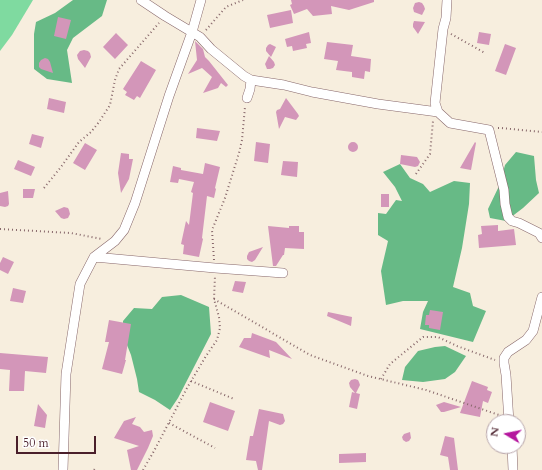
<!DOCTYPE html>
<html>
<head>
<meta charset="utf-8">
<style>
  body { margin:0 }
  #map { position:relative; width:542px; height:470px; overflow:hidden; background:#f7eede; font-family:Cardo,serif }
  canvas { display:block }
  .north { position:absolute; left:486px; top:414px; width:40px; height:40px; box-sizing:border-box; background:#fff; border:1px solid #b7a5aa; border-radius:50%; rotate:280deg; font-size:11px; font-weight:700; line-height:16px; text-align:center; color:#4a1f2b }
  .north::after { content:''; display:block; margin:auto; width:14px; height:18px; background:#b5179e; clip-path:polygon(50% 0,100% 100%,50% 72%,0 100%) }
  .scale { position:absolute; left:16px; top:436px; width:80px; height:18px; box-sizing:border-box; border:2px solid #4a1f2b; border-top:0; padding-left:5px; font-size:12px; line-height:14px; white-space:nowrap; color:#4a1f2b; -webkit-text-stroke:3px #fff; paint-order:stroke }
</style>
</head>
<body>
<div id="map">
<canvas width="542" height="470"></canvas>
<div class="north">N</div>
<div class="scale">50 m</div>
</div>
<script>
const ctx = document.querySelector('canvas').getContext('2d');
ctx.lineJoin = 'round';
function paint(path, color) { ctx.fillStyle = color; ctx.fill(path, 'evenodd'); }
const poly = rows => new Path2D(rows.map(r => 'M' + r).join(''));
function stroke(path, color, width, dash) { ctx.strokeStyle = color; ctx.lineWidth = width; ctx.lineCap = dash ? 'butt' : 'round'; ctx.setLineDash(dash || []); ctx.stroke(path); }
paint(poly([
  [0,0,33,0,12,35,0,51]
]), '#7fdaa0');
paint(poly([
  [73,0,107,0,102,16,73,38,67,50,72,83,47,79,34,69,34,34,36,22,55,13],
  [516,152,534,156,536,180,539,193,523,208,506,221,490,218,488,209,500,184,505,165],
  [400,164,410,178,423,184,430,192,454,181,470,183,469,204,462,248,453,287,470,293,473,306,486,311,473,342,420,329,423,312,428,301,403,301,386,305,381,271,388,241,378,235,378,213,386,214,396,200,402,201,395,187,383,172],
  [181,295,209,307,211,334,178,398,170,410,155,400,139,392,137,379,131,355,123,335,123,321,134,308,152,309,162,297],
  [445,346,466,356,455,372,445,379,423,382,402,380,405,367,418,351,435,347]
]), '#67ba86');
paint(poly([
  [291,0,374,0,374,2,349,10,331,6,332,14,313,16,307,9,294,14,290,5,292,4],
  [419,2,422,3,424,6,425,9,422,15,414,12,413,8,415,3],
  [291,10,293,23,270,28,267,15],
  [58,17,71,20,66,39,54,36],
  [414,21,425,22,418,34,413,27,413,24],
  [309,32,311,43,306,44,307,48,293,51,292,46,287,47,285,39],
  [479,32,491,34,489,45,477,43],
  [116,33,128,45,115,59,103,47],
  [195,41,203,49,205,57,209,61,228,85,226,87,221,83,218,88,203,93,212,77,202,68,188,74,197,60],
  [327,42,353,45,351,56,371,59,370,72,365,71,364,79,352,77,352,72,336,70,338,61,324,59],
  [270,44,276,47,271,57,266,51,266,48,268,45],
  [505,44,516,48,506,75,495,71],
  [84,50,88,51,90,53,91,57,85,68,78,59,77,55,80,51],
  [269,56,274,62,275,65,273,68,270,69,267,69,265,64],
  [45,58,48,59,50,62,53,73,41,69,39,67,39,63,41,60],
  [141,61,156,70,140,98,137,96,134,100,125,95,127,92,123,89],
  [49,98,66,102,64,113,47,109],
  [286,98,298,114,299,116,296,120,285,117,279,129,276,112,277,110,280,109],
  [197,128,220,131,217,141,196,138],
  [32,134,44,137,41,148,29,144],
  [256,142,270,144,268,163,254,161],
  [475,142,476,143,471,170,460,168],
  '348 147a5 5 0 1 1 10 0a5 5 0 1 1-10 0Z',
  [85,143,97,150,85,170,73,163],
  [121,153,129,154,129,159,133,159,129,179,121,193,118,173],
  [401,155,417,157,420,162,418,166,415,167,400,164],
  [18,160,35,167,31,176,14,169],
  [283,161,298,162,297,177,281,175],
  [205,163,220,167,215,188,216,189,214,198,207,196,202,238,203,239,199,257,183,254,184,245,181,244,186,221,189,225,193,193,191,192,194,182,179,179,178,183,170,182,173,166,181,168,181,170,203,174],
  [23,189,35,189,33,198,23,198],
  [8,191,9,204,8,206,5,207,0,206,0,193],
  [381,194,389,194,389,207,381,207],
  [64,207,68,208,69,210,70,214,68,218,64,219,61,218,55,211],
  [498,225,498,231,514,229,516,245,479,248,478,235,482,234,481,226],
  [268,226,289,228,289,226,299,226,299,232,304,232,304,249,285,248,284,255,283,255,276,266,273,266],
  [263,247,255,260,252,262,249,261,247,259,247,256,249,252],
  [3,257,14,262,8,274,0,270,0,263],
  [235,281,246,282,243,293,232,291],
  [13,288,26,291,23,303,10,301],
  [430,310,443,312,440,330,429,328,429,325,425,325,426,315,429,315],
  [328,312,352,317,351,326,327,316],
  [109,320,131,324,125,360,126,360,122,374,102,369,109,342,105,342],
  [252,333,276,342,292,359,269,350,270,358,239,347,244,338,251,338],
  [0,353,48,357,46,373,25,371,24,391,9,391,10,370,0,369],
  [355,379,358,380,359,382,360,385,356,393,360,394,357,409,349,407,352,392,355,393,350,387,349,383,351,380],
  [472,381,488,387,487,390,492,392,488,403,483,401,480,417,460,413],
  [210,402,235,411,228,431,203,422],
  [444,402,461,407,444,412,441,412,436,405],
  [38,404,47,415,45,428,34,426],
  [259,409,283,414,285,421,283,424,280,425,269,421,262,470,258,470,256,461,246,460,250,436,253,436],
  [136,417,132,424,140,427,144,432,152,430,153,436,148,448,137,470,131,470,127,450,139,446,114,438,124,421],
  [410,432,411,438,409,441,406,442,403,440,402,437,404,434],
  [445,436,454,438,458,470,450,470,448,457,440,455],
  [366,453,366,462,339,463,339,454]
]), '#d396b9');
const minor = poly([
  [141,0,165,16,200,37,211,49,244,76,251,80],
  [247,98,250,89,251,80,284,85,312,92,378,104,438,112,450,123,489,130,504,190,505,204,508,217,512,221,519,223,539,233,542,238],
  [438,112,435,103,443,29,446,18,447,0],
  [94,257,215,268,283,273],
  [509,422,506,375,504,363,504,358,508,352,526,340,533,331,542,297],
  [512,446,513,470],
  [63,470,66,374,80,284,94,257,115,241,124,230,135,203,169,96,192,32,201,0]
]);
stroke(minor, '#87676a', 10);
stroke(poly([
  [206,30,226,7,243,0],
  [451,34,485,53],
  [498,128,501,128,542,132],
  [416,174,430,154,433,121],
  [44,188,61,167,79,142,91,132,99,122,110,105,115,80,119,69,159,23],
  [0,229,71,233,102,239],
  [214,260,212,230,225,198,239,153,242,140,245,107],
  [214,299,310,355,368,376,426,390,499,415],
  [381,379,390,364,423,337,438,337,457,346,495,360],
  [191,381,234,399],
  [169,423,215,448],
  [94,470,95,469],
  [143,470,154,451,187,388,206,356,217,340,220,328,219,317,214,299,215,276]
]), '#87676a', 2, [1, 3]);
stroke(minor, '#fff', 9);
</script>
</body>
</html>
